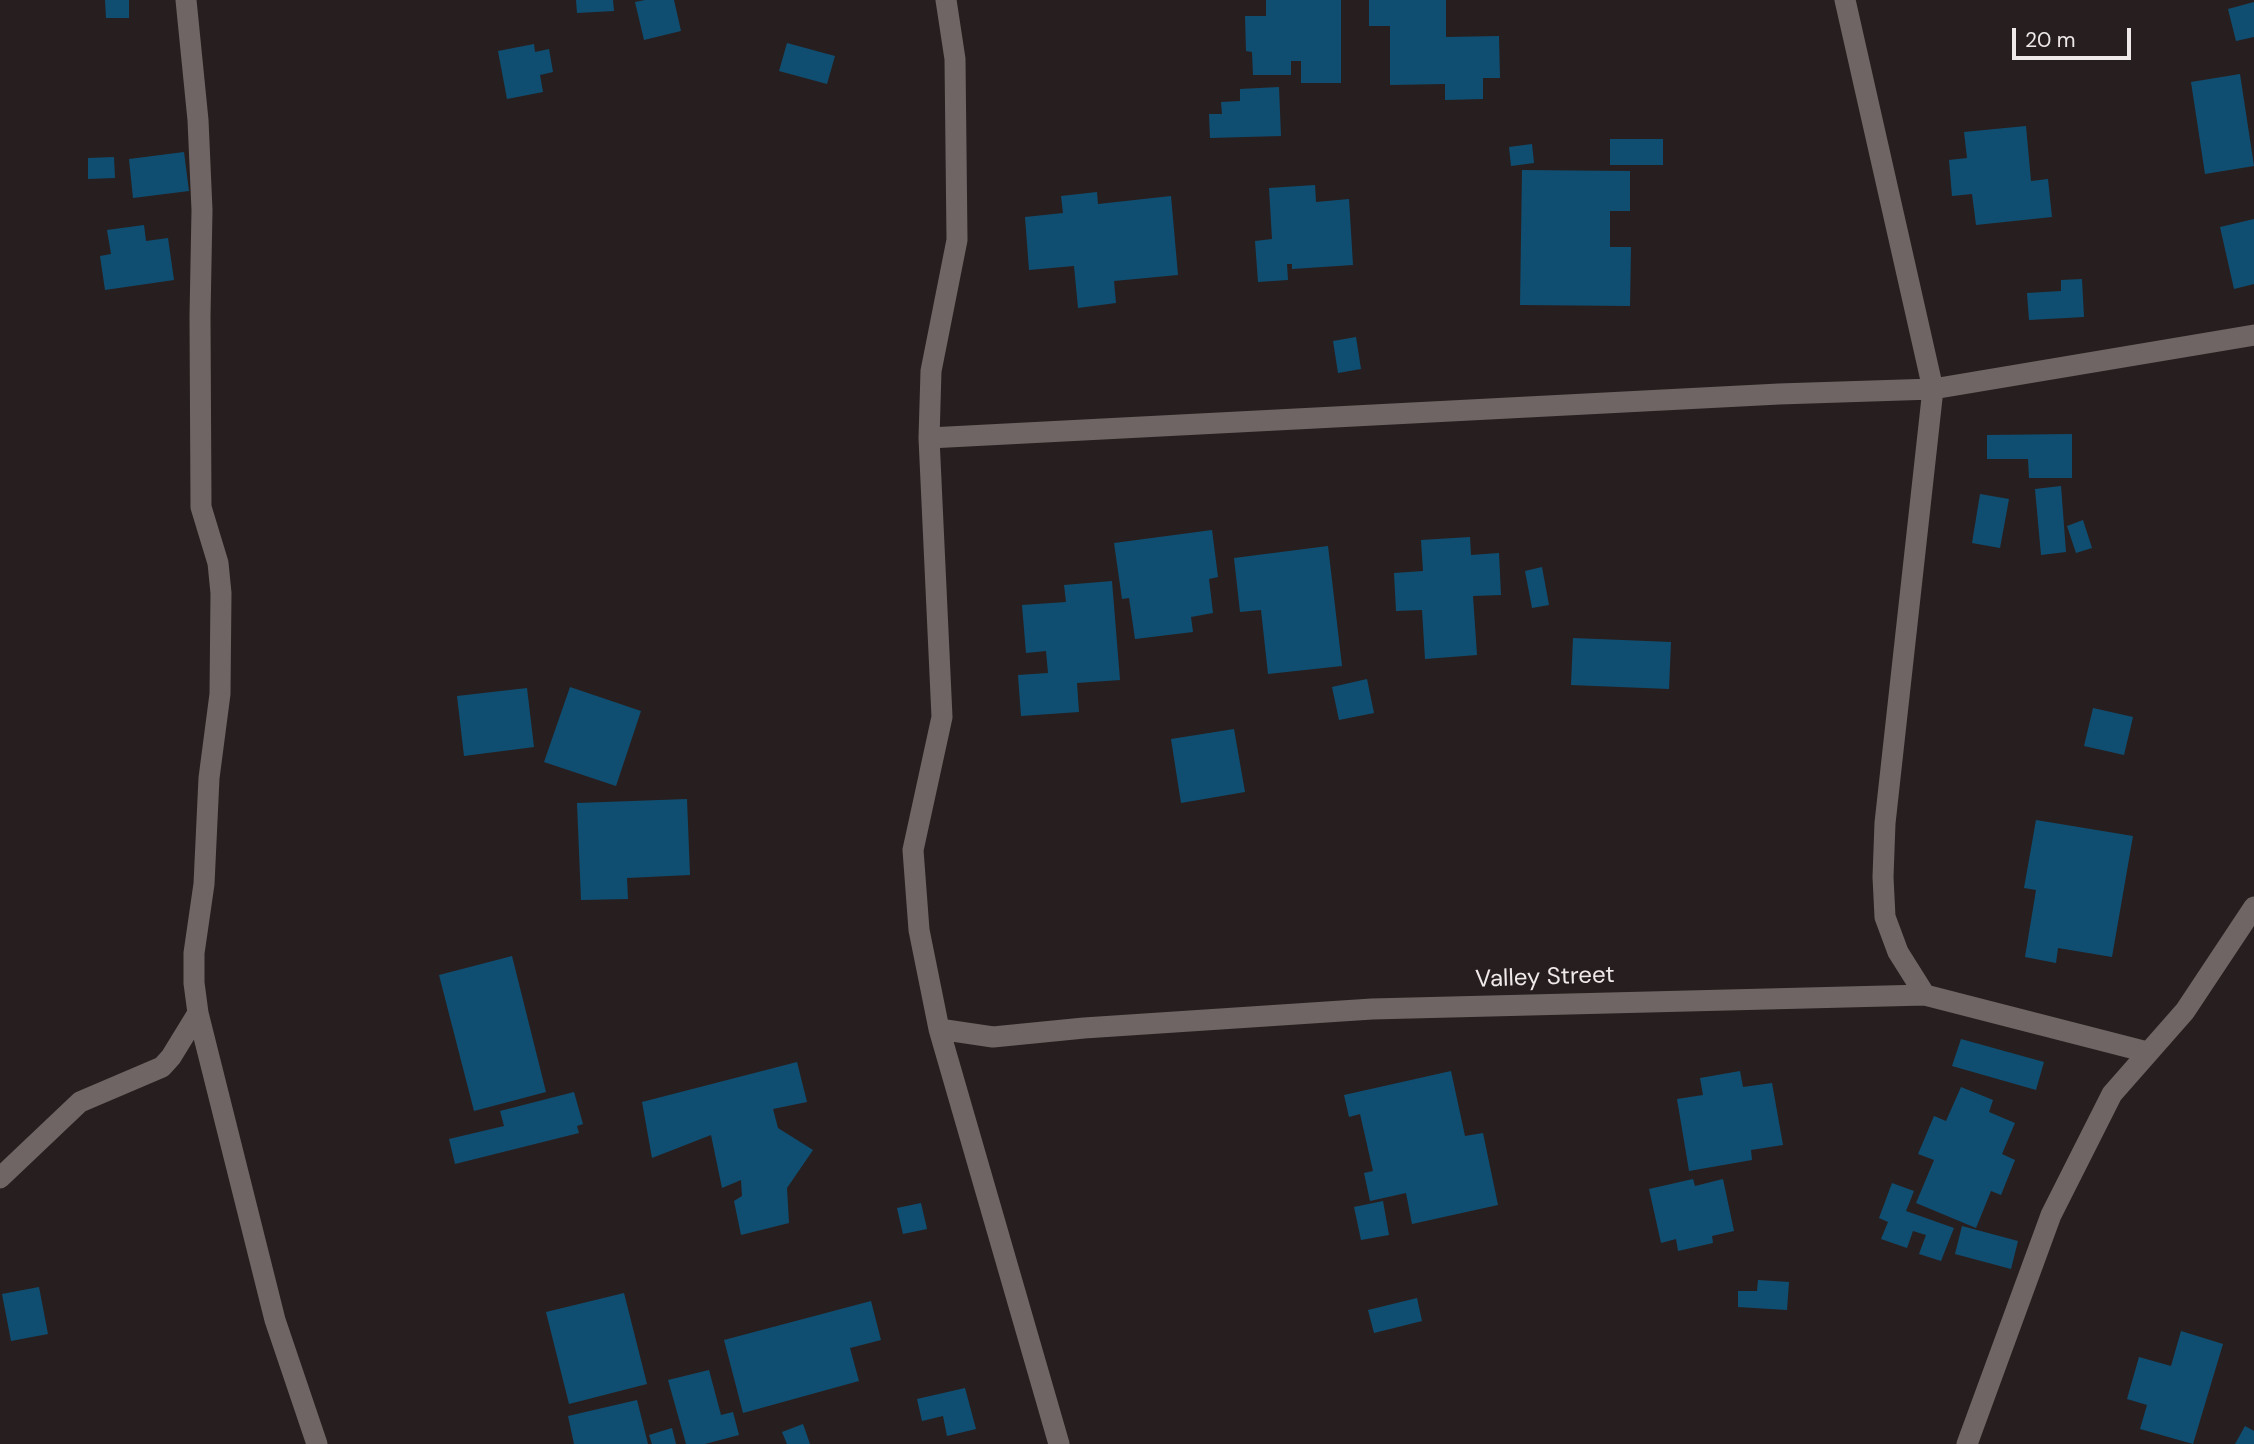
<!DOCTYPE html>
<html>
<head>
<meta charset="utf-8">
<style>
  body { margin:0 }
  #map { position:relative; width:2254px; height:1444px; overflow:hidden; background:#271f1f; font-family:"DM Sans",sans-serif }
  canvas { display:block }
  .scale { position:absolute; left:2012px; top:28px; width:119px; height:32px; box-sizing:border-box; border:4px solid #efe9e9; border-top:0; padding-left:9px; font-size:21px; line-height:24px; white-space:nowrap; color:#efe9e9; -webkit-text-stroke:5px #271f1f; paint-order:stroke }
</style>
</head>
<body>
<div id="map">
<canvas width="2254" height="1444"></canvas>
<div class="scale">20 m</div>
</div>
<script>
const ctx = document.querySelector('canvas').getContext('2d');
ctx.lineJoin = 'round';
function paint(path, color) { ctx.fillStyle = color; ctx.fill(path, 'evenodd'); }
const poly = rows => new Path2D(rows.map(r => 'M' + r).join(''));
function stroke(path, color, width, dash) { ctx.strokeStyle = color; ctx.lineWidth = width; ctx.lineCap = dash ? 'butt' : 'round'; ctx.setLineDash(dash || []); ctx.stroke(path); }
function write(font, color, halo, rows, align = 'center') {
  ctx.font = font + ' "DM Sans",sans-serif'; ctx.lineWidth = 6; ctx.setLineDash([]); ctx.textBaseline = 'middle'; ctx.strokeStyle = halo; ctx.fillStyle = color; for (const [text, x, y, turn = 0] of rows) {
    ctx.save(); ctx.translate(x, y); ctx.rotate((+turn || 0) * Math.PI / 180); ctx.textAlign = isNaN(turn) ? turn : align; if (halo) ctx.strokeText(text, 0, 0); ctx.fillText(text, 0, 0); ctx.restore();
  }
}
paint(poly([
  [105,0,129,0,129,18,106,18],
  [576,0,613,0,614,11,577,13],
  [645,0,674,0,681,31,644,40,635,2],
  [1266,0,1341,0,1341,83,1301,83,1301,61,1291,61,1291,75,1253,75,1252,52,1246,51,1245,16,1266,16],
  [1369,0,1446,0,1446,37,1499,36,1500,78,1483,78,1483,99,1445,100,1445,84,1390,85,1390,26,1369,26],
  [2254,2,2254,37,2236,41,2228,9],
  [787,43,835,56,827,84,779,71],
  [534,44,535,52,549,49,553,72,540,75,543,92,507,99,498,51],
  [2240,74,2254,166,2205,174,2191,82],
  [1279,87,1281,136,1210,138,1209,114,1222,114,1221,102,1240,101,1240,89],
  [2026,126,2031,181,2048,179,2052,217,1976,225,1972,194,1952,196,1949,160,1967,158,1964,132],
  [1610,139,1663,139,1663,165,1610,165],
  [1532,144,1534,163,1511,166,1509,147],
  [184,152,189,191,133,198,129,159],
  [114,157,115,178,88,179,88,158],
  [1522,170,1630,171,1630,211,1610,211,1610,247,1631,247,1630,306,1520,305],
  [1315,185,1316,202,1349,199,1353,265,1292,269,1292,264,1287,264,1288,280,1258,282,1255,241,1272,239,1269,188],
  [1097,192,1098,204,1171,196,1178,275,1114,281,1116,303,1078,308,1074,266,1029,270,1025,217,1063,213,1061,196],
  [2254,219,2254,284,2234,289,2220,227],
  [144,225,146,241,168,238,174,280,105,290,100,256,111,254,107,230],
  [2082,279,2084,317,2029,320,2027,293,2061,291,2061,280],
  [1356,337,1361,369,1338,373,1333,341],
  [2072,434,2072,478,2029,478,2028,459,1987,459,1987,435],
  [2061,486,2066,552,2041,555,2035,489],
  [1980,494,2009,499,2000,548,1972,543],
  [2083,520,2092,548,2076,553,2067,526],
  [1212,530,1218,577,1209,579,1213,613,1191,617,1193,632,1135,639,1129,598,1122,599,1114,543],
  [1470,537,1471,555,1499,553,1501,595,1473,596,1477,655,1425,659,1422,610,1396,611,1394,573,1423,571,1421,540],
  [1328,546,1342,666,1268,674,1261,610,1240,612,1234,558],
  [1542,567,1549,605,1532,608,1525,571],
  [1112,581,1120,680,1077,683,1079,712,1021,716,1018,675,1048,673,1046,651,1026,653,1022,605,1066,602,1064,585],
  [1573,638,1671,642,1669,689,1571,685],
  [1367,679,1374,713,1339,720,1332,687],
  [570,687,641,711,616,786,544,762],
  [527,688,534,747,464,756,457,696],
  [2093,708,2133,717,2124,755,2084,746],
  [1234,729,1245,792,1181,803,1171,739],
  [687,799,690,875,627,878,628,899,581,900,577,803],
  [2036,820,2133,836,2112,957,2058,948,2056,963,2025,957,2036,890,2024,888],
  [512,956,546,1092,474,1111,439,975],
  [1961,1039,2044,1062,2036,1090,1952,1066],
  [797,1062,807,1102,773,1109,778,1128,813,1150,787,1188,789,1223,741,1235,734,1201,742,1196,741,1180,722,1188,711,1135,652,1158,642,1102],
  [1451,1071,1465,1136,1483,1133,1498,1205,1412,1224,1406,1193,1370,1201,1364,1173,1373,1171,1360,1114,1349,1117,1344,1095],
  [1740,1071,1743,1087,1772,1083,1783,1145,1751,1150,1752,1160,1689,1171,1677,1099,1703,1095,1700,1078],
  [1961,1087,1993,1100,1989,1112,2015,1123,2002,1154,2015,1160,2001,1195,1991,1191,1976,1228,1916,1203,1934,1160,1918,1154,1934,1116,1946,1121],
  [574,1092,583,1124,577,1126,579,1133,455,1164,449,1139,504,1126,500,1111],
  [1693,1179,1695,1186,1723,1179,1734,1231,1712,1236,1713,1243,1678,1251,1676,1239,1661,1243,1649,1189],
  [1892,1183,1914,1191,1906,1211,1954,1228,1941,1261,1919,1254,1926,1235,1913,1231,1907,1248,1881,1239,1888,1222,1879,1218],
  [1383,1201,1389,1235,1361,1240,1354,1207],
  [921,1203,927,1229,903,1234,897,1208],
  [1962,1226,2018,1241,2011,1269,1955,1254],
  [1758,1280,1789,1282,1787,1310,1738,1307,1738,1291,1757,1291],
  [39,1287,48,1334,11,1341,2,1294],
  [624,1293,647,1384,569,1404,546,1312],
  [1417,1298,1422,1321,1374,1333,1368,1310],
  [871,1301,881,1340,850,1348,859,1381,743,1413,724,1340],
  [2181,1331,2223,1344,2193,1444,2140,1429,2147,1405,2127,1399,2139,1357,2171,1366],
  [709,1370,721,1415,733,1412,739,1435,705,1444,686,1444,668,1380],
  [965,1388,976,1429,947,1436,943,1416,922,1421,917,1399],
  [637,1400,648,1444,574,1444,568,1416],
  [803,1424,810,1444,787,1444,782,1432],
  [2245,1426,2254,1431,2254,1444,2235,1444],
  [672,1428,676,1444,652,1444,649,1435]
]), '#104e71');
stroke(poly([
  [186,0,198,120,202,210,200,316,201,507,218,563,221,593,220,694,209,778,204,884,194,953,194,983,198,1013,275,1320,317,1444],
  [946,0,955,59,957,240,931,371,929,438,942,717,913,850,919,930,939,1029,1059,1444],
  [1845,0,1933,389,1885,823,1883,877,1885,917,1898,952,1925,995],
  [929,438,1779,394,1933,389,2254,335],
  [939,1029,993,1037,1084,1028,1372,1009,1925,995,2147,1052],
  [0,1178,80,1102,162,1067,171,1057,198,1013],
  [1967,1444,2051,1215,2112,1094,2185,1011,2254,907]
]), '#6f6565', 21);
write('24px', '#efe9e9', '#271f1f', [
  ["Valley Street",1545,978,-2]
]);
</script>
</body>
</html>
